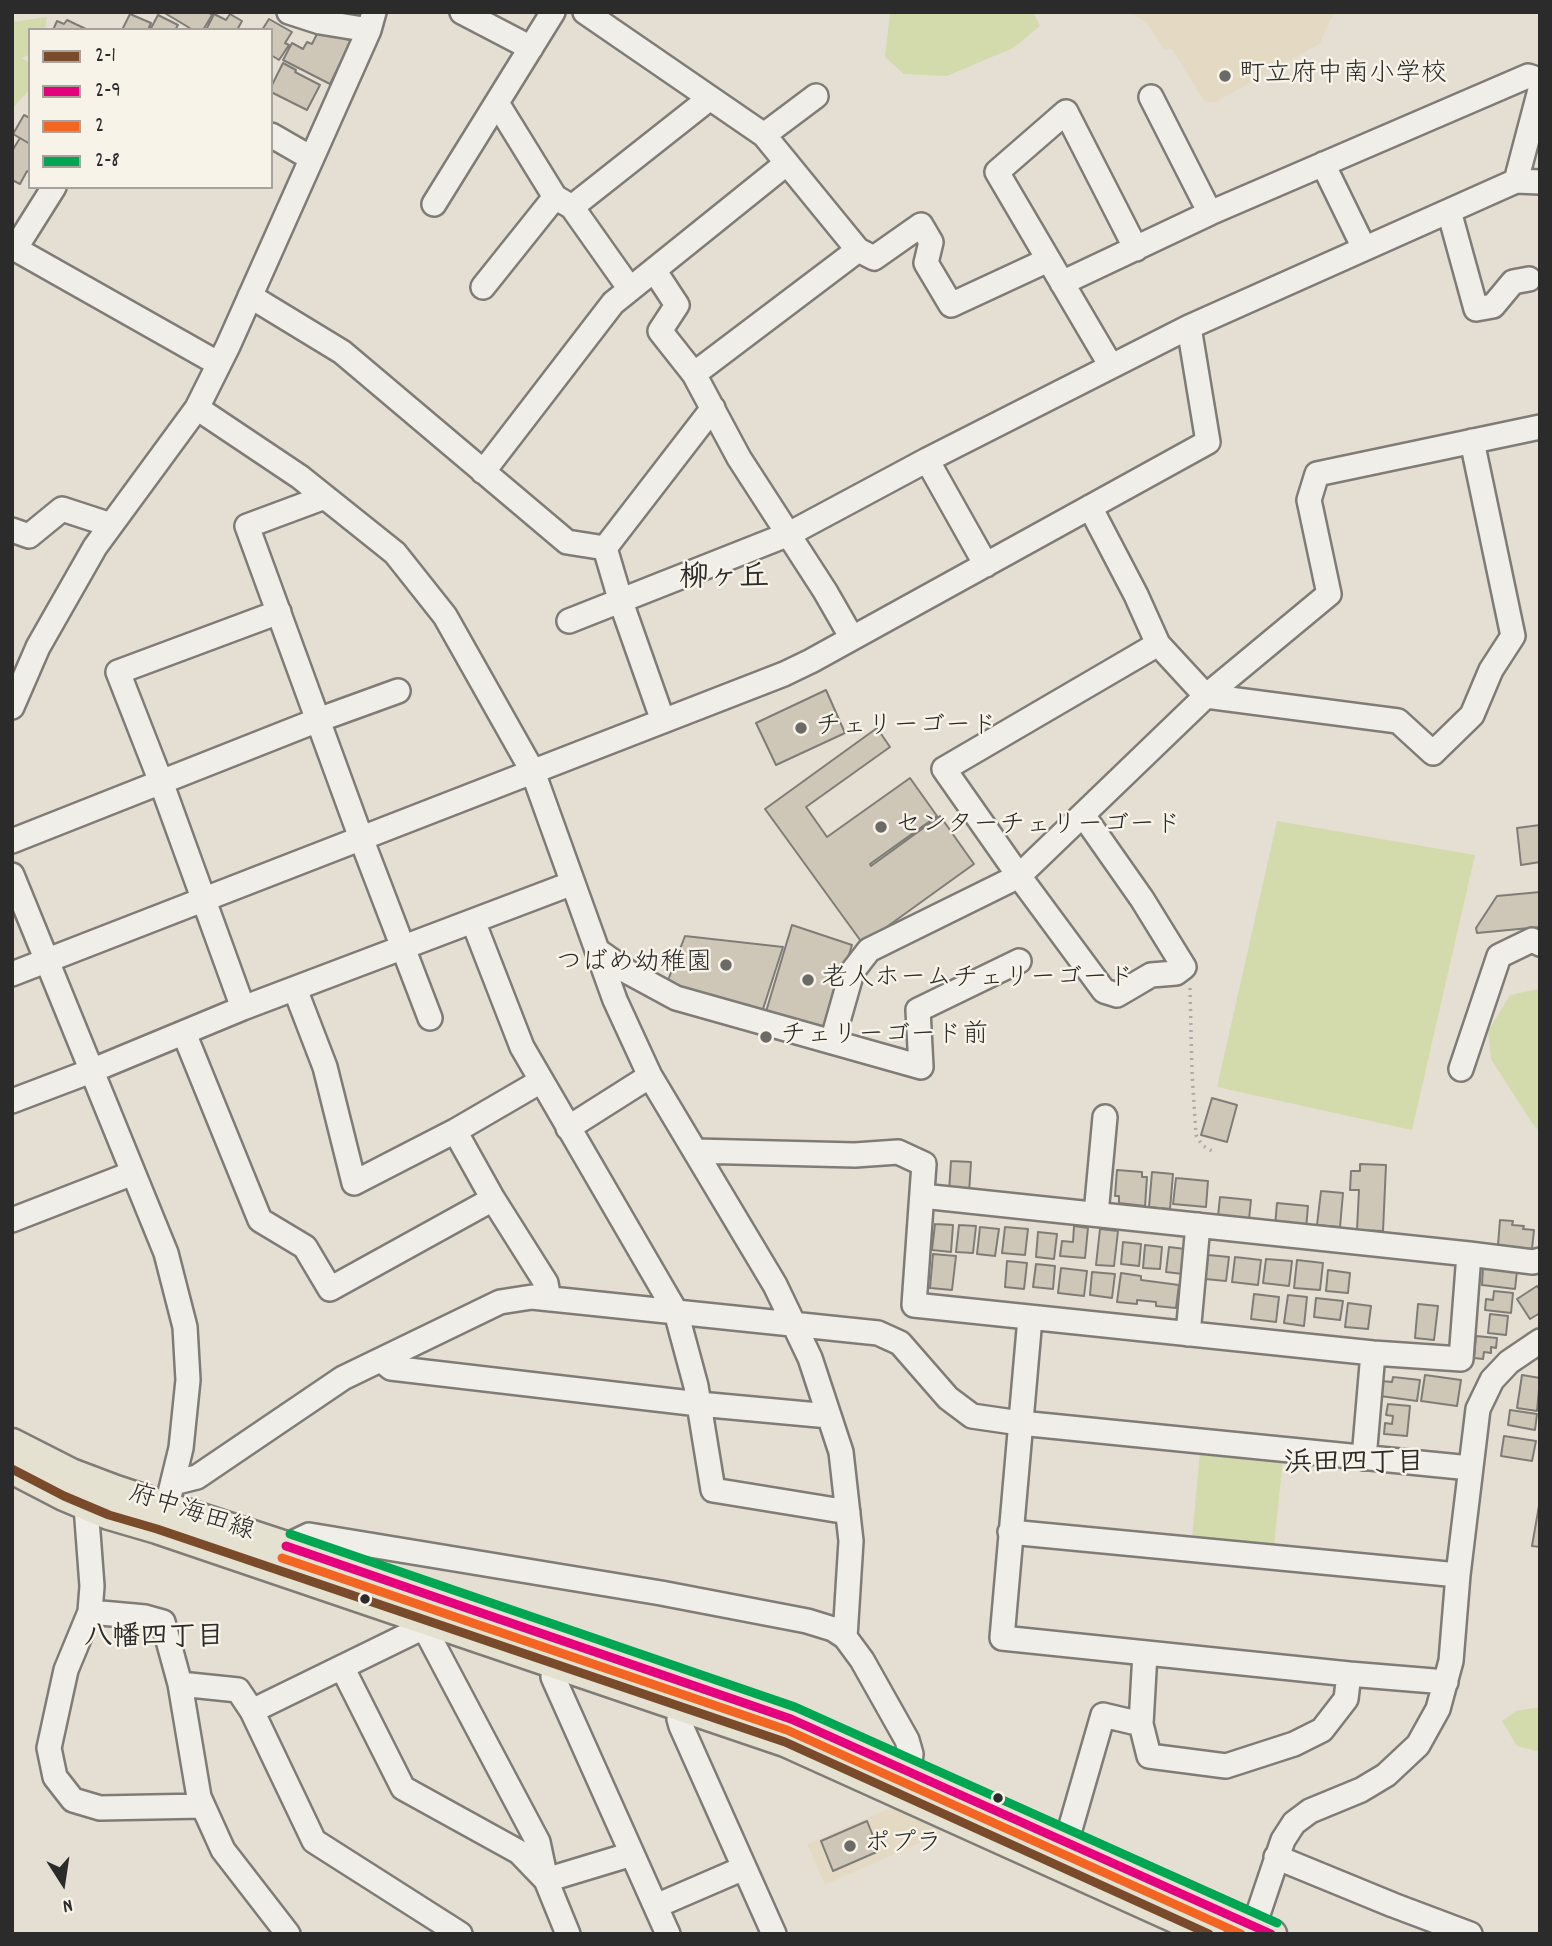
<!DOCTYPE html>
<html>
<head>
<meta charset="utf-8">
<style>
  body { margin:0 }
  #map { position:relative; width:1552px; height:1946px; overflow:hidden; background:#e5dfd3; font-family:Dekko,sans-serif }
  canvas { display:block }
  .frame { position:absolute; inset:0; border:14px solid #2b2b2b; pointer-events:none }
  .legend { position:absolute; left:28px; top:28px; width:245px; height:161px; box-sizing:border-box; background:#f7f3e8; border:2px solid #a5a39c; margin:0; padding:9px 12px; list-style:none; font-size:21px; color:#2b2b2b }
  .legend li { display:flex; align-items:center; gap:14px; height:35px }
  .legend b { width:35px; border:2px solid #a5a39c }
  .north { position:absolute; left:28px; top:1848px; width:70px; height:70px; -webkit-text-stroke:5px #f7f3e8; paint-order:stroke; rotate:168deg; font-size:19px; font-weight:700; line-height:28px; text-align:center; color:#2b2b2b }
  .north::after { content:''; display:block; margin:auto; width:24px; height:32px; background:#2b2b2b; clip-path:polygon(50% 0,100% 100%,50% 72%,0 100%) }
</style>
</head>
<body>
<div id="map">
<canvas width="1552" height="1946"></canvas>
<div class="frame"></div>
<ul class="legend">
<li><b style="height:9px;background:#7a4b2a"></b>2-1</li>
<li><b style="height:9px;background:#e5007d"></b>2-9</li>
<li><b style="height:9px;background:#f26522"></b>2</li>
<li><b style="height:9px;background:#00a651"></b>2-8</li>
</ul>
<div class="north">N</div>
</div>
<script>
const ctx = document.querySelector('canvas').getContext('2d');
ctx.lineJoin = 'round';
function paint(path, color) { ctx.fillStyle = color; ctx.fill(path, 'evenodd'); }
const poly = rows => new Path2D(rows.map(r => 'M' + r).join(''));
function stroke(path, color, width, dash) { ctx.strokeStyle = color; ctx.lineWidth = width; ctx.lineCap = dash ? 'butt' : 'round'; ctx.setLineDash(dash || []); ctx.stroke(path); }
function write(font, color, halo, rows, align = 'center') {
  ctx.font = font + ' Dekko,"Klee One",sans-serif'; ctx.lineWidth = 5; ctx.setLineDash([]); ctx.textBaseline = 'middle'; ctx.strokeStyle = halo; ctx.fillStyle = color; for (const [text, x, y, turn = 0] of rows) {
    ctx.save(); ctx.translate(x, y); ctx.rotate((+turn || 0) * Math.PI / 180); ctx.textAlign = isNaN(turn) ? turn : align; if (halo) ctx.strokeText(text, 0, 0); ctx.fillText(text, 0, 0); ctx.restore();
  }
}
paint(poly([
  [1130,12,1335,12,1325,30,1321,43,1214,103,1204,101,1172,49,1164,50,1148,24],
  [892,1807,946,1831,825,1885,807,1844]
]), '#e4dac4');
paint(poly([
  [890,12,1033,12,1040,26,1013,48,947,76,904,74,885,57],
  [47,17,45,30,30,30,30,54,22,58,30,63,30,89,12,109,12,22],
  [1277,821,1475,855,1412,1130,1217,1087],
  [1538,989,1540,989,1540,1132,1530,1120,1491,1059,1488,1031,1510,995],
  [1200,1450,1283,1459,1274,1546,1192,1539],
  [1540,1707,1540,1752,1517,1746,1502,1721,1516,1711]
]), '#d3dbac');
const building = poly([
  [163,12,208,12,212,15,203,30,193,30,163,12],
  [130,14,151,23,148,30,122,30,130,14],
  [214,14,226,20,230,14,242,21,237,30,206,30,214,14],
  [158,15,178,25,175,30,150,30,158,15],
  [269,19,292,32,285,43,289,45,279,60,271,55,271,30,262,30,269,19],
  [67,20,86,29,53,30,57,21,64,24,67,20],
  [321,26,351,41,330,84,283,60,292,43,303,49,307,42,312,44,321,26],
  [283,63,296,70,295,72,320,85,307,110,271,92,271,87,283,63],
  [24,115,30,118,30,144,13,134,24,115],
  [20,138,30,144,30,173,27,171,20,184,12,180,12,151,20,138],
  [826,690,845,733,776,765,756,723,826,690],
  [877,728,890,747,806,807,827,837,910,778,937,816,870,864,871,866,940,816,974,864,863,944,765,809,877,728],
  [1540,825,1540,862,1521,865,1517,828,1540,825],
  [1540,892,1540,927,1477,933,1476,928,1497,896,1540,892],
  [792,925,852,945,825,1032,765,1015,792,925],
  [685,936,783,947,762,1012,667,983,685,936],
  [1212,1098,1237,1105,1227,1142,1201,1135,1212,1098],
  [951,1161,971,1162,969,1193,949,1192,951,1161],
  [1360,1164,1386,1165,1383,1231,1357,1230,1359,1190,1350,1190,1351,1171,1360,1171,1360,1164],
  [1117,1170,1142,1172,1142,1177,1147,1177,1145,1206,1119,1203,1119,1196,1115,1196,1117,1170],
  [1152,1172,1173,1174,1170,1209,1149,1207,1152,1172],
  [1176,1178,1208,1181,1206,1207,1173,1204,1176,1178],
  [1321,1191,1343,1193,1340,1227,1317,1225,1321,1191],
  [1220,1197,1251,1200,1249,1219,1218,1216,1220,1197],
  [1277,1203,1308,1206,1306,1229,1275,1226,1277,1203],
  [1500,1220,1513,1221,1512,1225,1524,1226,1523,1229,1534,1230,1532,1249,1498,1245,1500,1220],
  [935,1224,953,1225,951,1252,932,1250,935,1224],
  [959,1225,976,1226,973,1253,956,1252,959,1225],
  [1074,1226,1088,1228,1085,1258,1060,1256,1062,1241,1073,1242,1074,1226],
  [980,1227,999,1229,995,1256,977,1254,980,1227],
  [1005,1227,1028,1229,1025,1255,1002,1253,1005,1227],
  [1100,1229,1118,1231,1114,1266,1096,1265,1100,1229],
  [1038,1232,1057,1234,1054,1259,1036,1257,1038,1232],
  [1123,1242,1141,1244,1139,1266,1121,1264,1123,1242],
  [1145,1245,1162,1247,1160,1269,1143,1268,1145,1245],
  [1169,1247,1185,1249,1183,1274,1166,1272,1169,1247],
  [933,1254,956,1256,952,1290,930,1288,933,1254],
  [1208,1255,1229,1257,1226,1281,1205,1279,1208,1255],
  [1235,1257,1261,1260,1258,1285,1232,1282,1235,1257],
  [1266,1259,1292,1261,1289,1286,1263,1283,1266,1259],
  [1297,1260,1323,1263,1320,1290,1294,1288,1297,1260],
  [1007,1261,1027,1263,1024,1289,1005,1287,1007,1261],
  [1036,1264,1055,1266,1053,1289,1033,1287,1036,1264],
  [1483,1267,1517,1271,1515,1289,1482,1285,1483,1267],
  [1061,1268,1087,1271,1084,1296,1058,1293,1061,1268],
  [1328,1270,1350,1273,1348,1293,1326,1291,1328,1270],
  [1092,1272,1115,1274,1112,1298,1090,1295,1092,1272],
  [1121,1273,1141,1276,1141,1280,1179,1285,1176,1308,1156,1306,1156,1302,1137,1300,1137,1304,1117,1302,1121,1273],
  [1537,1286,1540,1290,1540,1313,1530,1319,1517,1299,1537,1286],
  [1494,1291,1513,1293,1511,1313,1485,1310,1486,1299,1493,1300,1494,1291],
  [1254,1294,1279,1297,1276,1322,1251,1319,1254,1294],
  [1288,1295,1307,1297,1304,1326,1284,1323,1288,1295],
  [1316,1298,1343,1301,1340,1320,1314,1317,1316,1298],
  [1348,1303,1371,1306,1368,1329,1345,1327,1348,1303],
  [1418,1304,1438,1306,1434,1340,1415,1338,1418,1304],
  [1490,1314,1508,1316,1506,1335,1488,1333,1490,1314],
  [1476,1336,1497,1338,1496,1348,1491,1347,1491,1353,1484,1352,1483,1359,1474,1358,1476,1336],
  [1425,1375,1461,1380,1457,1406,1421,1401,1425,1375],
  [1522,1375,1540,1378,1537,1411,1517,1408,1522,1375],
  [1393,1377,1420,1380,1417,1401,1380,1396,1382,1381,1392,1382,1393,1377],
  [1388,1404,1410,1406,1407,1436,1384,1434,1385,1423,1392,1424,1393,1416,1386,1415,1388,1404],
  [1510,1410,1537,1414,1535,1430,1508,1425,1510,1410],
  [1504,1436,1536,1441,1532,1461,1501,1456,1504,1436],
  [1540,1500,1540,1547,1532,1546,1540,1500],
  [867,1821,879,1851,833,1871,821,1841,867,1821]
]);
paint(building, '#cec7b8');
stroke(building, '#7f7c77', 2);
const minor = poly([
  [289,12,320,22,369,30],
  [462,12,531,48],
  [585,12,764,135,858,250,694,374],
  [1151,97,1210,213],
  [497,103,555,197,572,207,710,98],
  [271,135,311,158],
  [764,135,816,96],
  [1323,164,1364,248],
  [1516,181,1540,182],
  [434,204,553,12],
  [572,207,630,289],
  [1449,211,1476,309,1493,306,1513,282,1529,279],
  [12,247,219,364],
  [15,249,54,187],
  [858,250,874,258,921,225,931,242,926,263,951,305,1048,260],
  [654,270,677,305,660,331,694,374,739,458,825,591,852,638],
  [1062,283,1210,213,1528,76,1540,80],
  [483,287,555,197],
  [250,296,342,352,567,542,605,548,621,602,663,721],
  [1111,366,997,172,1066,112,1136,249],
  [197,408,300,477,395,553,445,616,533,772,615,1000,650,1076,775,1285,810,1358,841,1452,851,1541,845,1637],
  [927,460,986,565],
  [483,472,613,303,787,163],
  [325,497,247,526,361,838,430,1018],
  [1090,507,1136,595,1158,644,1206,696,1398,721,1433,753,1472,715,1491,670,1513,636,1472,441],
  [12,530,29,536,62,509,111,525],
  [605,548,713,408],
  [569,621,789,534,927,460,1189,327,1516,181,1540,90],
  [12,707,38,647,95,547,197,408,228,346,369,30,374,12],
  [1083,815,1142,899,1184,967,1176,973,1151,975,1117,995,1104,991,1019,876,944,769,1158,644],
  [12,841,318,720,398,691],
  [12,875,166,1253,185,1327,188,1380,181,1448,170,1493],
  [473,921,522,1047,676,1312,696,1386,713,1490,848,1512],
  [598,951,628,972,676,998,921,1067,918,1010,1019,961],
  [12,974,784,674,811,661,1208,442,1189,327],
  [295,989,325,1067,354,1183,455,1131,541,1081],
  [243,1008,161,782,118,672,279,612],
  [184,1033,260,1220,305,1247,330,1289,493,1199],
  [832,1042,852,972,869,950,1019,876,1206,696,1329,594,1309,500,1317,474,1540,427],
  [1461,1069,1499,956,1532,940,1540,944],
  [12,1101,91,1071,243,1008,573,883],
  [568,1128,650,1076],
  [455,1131,493,1199,546,1283,549,1299],
  [695,1151,855,1155,898,1152,924,1164,914,1305,1373,1353,1461,1359,1469,1254,922,1196],
  [1096,1214,1105,1117],
  [12,1220,133,1173],
  [1469,1254,1533,1262,1540,1260],
  [1030,1318,1002,1638,1349,1674,1446,1682],
  [1188,1334,1198,1225],
  [381,1360,391,1368,699,1404,829,1416],
  [1364,1458,1373,1353],
  [173,1483,197,1477,343,1378,500,1302,532,1297,878,1333,900,1343,948,1398,972,1416,1020,1423,1470,1468],
  [86,1506,92,1586,90,1612,66,1670,49,1748,55,1777,73,1800,100,1808,203,1806],
  [1010,1532,1458,1575],
  [286,1546,309,1535,661,1593,807,1621,833,1629,845,1637,862,1660,907,1740,911,1754,909,1772,901,1787],
  [431,1608,424,1627,538,1842,546,1880,632,1854],
  [90,1612,145,1617,163,1622,180,1684,199,1797,223,1850,288,1934],
  [561,1649,556,1664,553,1677,668,1934],
  [1145,1653,1141,1724,1149,1756,1226,1766,1294,1744,1322,1730,1346,1699,1349,1674],
  [342,1667,403,1788,519,1852,546,1880,568,1934],
  [180,1684,238,1690,252,1711,314,1841,460,1934],
  [681,1706,679,1719,681,1726,774,1934],
  [252,1711,424,1627],
  [1066,1843,1103,1715,1141,1724],
  [1276,1857,1393,1905,1470,1934],
  [656,1906,744,1868],
  [1254,1926,1283,1840,1294,1823,1310,1811,1361,1790,1386,1775,1418,1745,1438,1709,1451,1661,1458,1575,1478,1409,1492,1380,1509,1362,1540,1341]
]);
const major = poly([
  [12,1443,71,1473,116,1490,286,1546,791,1719,1272,1934],
  [12,1469,64,1496,109,1515,157,1529,785,1742,1210,1934]
]);
stroke(minor, '#7f7c77', 28);
stroke(major, '#7f7c77', 33);
stroke(poly([
  [1190,988,1192,1073,1196,1135,1202,1145,1215,1153]
]), '#acaaa7', 3.5, [2, 5]);
stroke(minor, '#f0eee9', 23);
stroke(major, '#e5e1d1', 28);
stroke(poly([
  [12,1469,64,1496,109,1515,157,1529,785,1742,1209,1934]
]), '#7a4b2a', 9);
stroke(poly([
  [286,1546,791,1719,1271,1934]
]), '#e5007d', 9);
stroke(poly([
  [282,1558,787,1730,1241,1934]
]), '#f26522', 9);
stroke(poly([
  [290,1534,795,1707,1277,1923]
]), '#00a651', 9);
for (const [x, y, r, color] of [
  [1225,76,7,"#6c6a66"],
  [801,728,7,"#6c6a66"],
  [881,827,7,"#6c6a66"],
  [726,965,7,"#6c6a66"],
  [808,980,7,"#6c6a66"],
  [766,1037,7,"#6c6a66"],
  [365,1599,6,"#2b2b2b"],
  [998,1798,6,"#2b2b2b"],
  [850,1846,7,"#6c6a66"]
]) { const dot = new Path2D(); dot.arc(x, y, r, 0, 2 * Math.PI); ctx.fillStyle = color; ctx.fill(dot); stroke(dot, '#f7f3e8', 2.5); }
write('26px', '#2b2b2b', '#f7f3e8', [
  ["町立府中南小学校",1239,76],
  ["チェリーゴード",815,728],
  ["センターチェリーゴード",895,827],
  ["つばめ幼稚園",712,965,"right"],
  ["老人ホームチェリーゴード",822,980],
  ["チェリーゴード前",780,1037],
  ["ポプラ",864,1846]
], 'left');
write('26px', '#2b2b2b', '#f7f3e8', [
  ["府中海田線",191,1515,18]
]);
write('bold 28px', '#2b2b2b', '#f7f3e8', [
  ["浜田四丁目",1354,1466],
  ["八幡四丁目",154,1640]
]);
write('bold 30px', '#2b2b2b', '#f7f3e8', [
  ["柳ヶ丘",724,581]
]);
</script>
</body>
</html>
